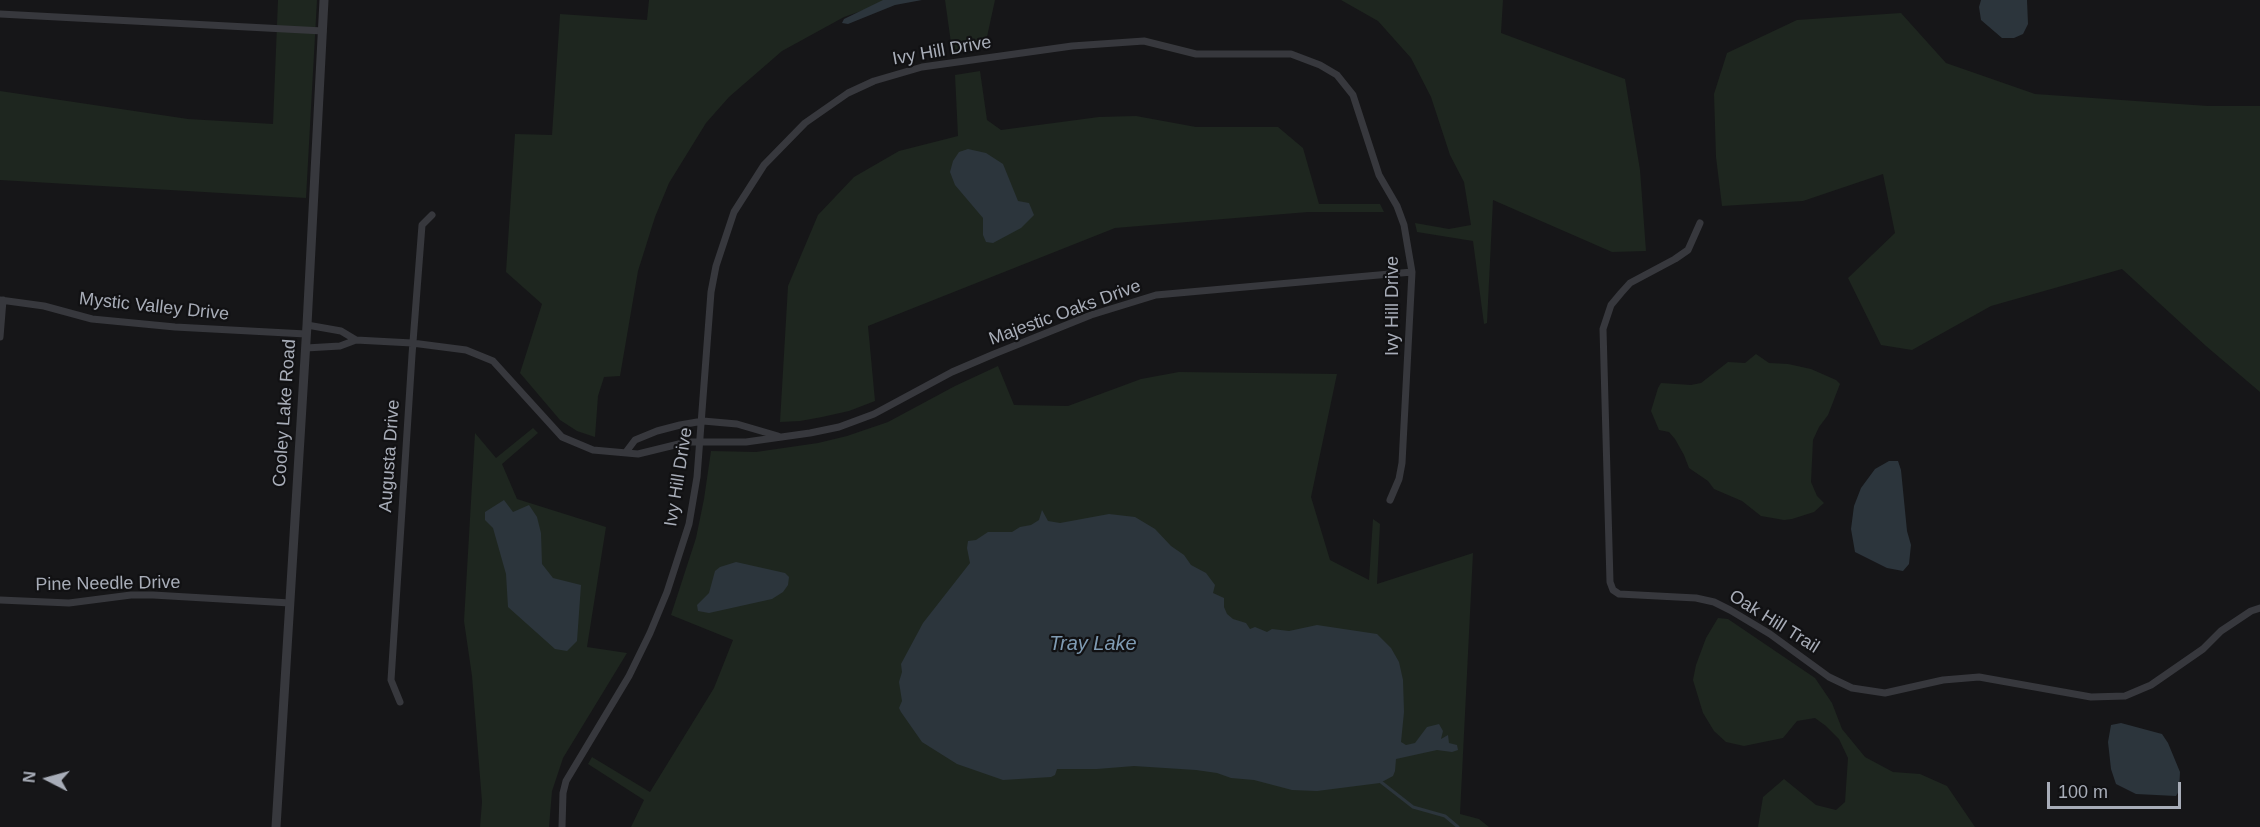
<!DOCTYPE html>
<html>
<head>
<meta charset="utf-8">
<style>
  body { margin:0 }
  #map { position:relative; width:2260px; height:827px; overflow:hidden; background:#161618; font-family:Arial,sans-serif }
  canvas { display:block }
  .north { position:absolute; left:18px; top:749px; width:60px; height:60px; -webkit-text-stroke:4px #111113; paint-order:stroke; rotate:276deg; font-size:16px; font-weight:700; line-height:24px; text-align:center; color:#a8adb8 }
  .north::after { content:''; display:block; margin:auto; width:21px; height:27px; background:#a8adb8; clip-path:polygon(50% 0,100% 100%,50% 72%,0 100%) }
  .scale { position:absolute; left:2047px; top:782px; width:134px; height:27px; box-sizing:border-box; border:3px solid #a8adb8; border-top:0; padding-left:8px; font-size:18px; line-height:21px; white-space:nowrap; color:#a8adb8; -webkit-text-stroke:4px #111113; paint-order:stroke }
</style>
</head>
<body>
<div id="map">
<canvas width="2260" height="827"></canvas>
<div class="north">N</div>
<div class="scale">100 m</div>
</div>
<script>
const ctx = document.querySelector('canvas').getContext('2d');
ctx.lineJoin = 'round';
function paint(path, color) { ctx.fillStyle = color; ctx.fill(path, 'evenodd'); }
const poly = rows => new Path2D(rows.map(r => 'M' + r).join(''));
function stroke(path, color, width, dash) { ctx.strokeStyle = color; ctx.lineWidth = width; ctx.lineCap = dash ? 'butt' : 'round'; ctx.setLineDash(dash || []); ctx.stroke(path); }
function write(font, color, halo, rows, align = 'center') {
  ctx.font = font + ' Arial,sans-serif'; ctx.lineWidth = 4.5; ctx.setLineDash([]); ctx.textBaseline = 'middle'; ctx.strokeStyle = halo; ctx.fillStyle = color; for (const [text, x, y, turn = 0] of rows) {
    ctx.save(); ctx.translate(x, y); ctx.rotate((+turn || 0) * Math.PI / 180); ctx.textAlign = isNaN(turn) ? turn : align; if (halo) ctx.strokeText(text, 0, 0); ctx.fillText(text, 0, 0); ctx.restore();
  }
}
paint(poly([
  [278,0,317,0,306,198,0,180,0,91,188,119,273,124],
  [649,0,893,0,844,17,782,51,729,97,706,123,669,183,655,217,638,271,620,376,604,377,598,396,595,437,577,431,560,420,520,373,542,304,506,272,515,134,552,135,560,14,647,20],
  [945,0,995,0,985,46,952,50],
  [1341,0,1503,0,1501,33,1625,79,1640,170,1646,251,1612,252,1493,200,1487,323,1484,324,1473,241,1417,232,1415,223,1449,229,1471,225,1464,182,1450,155,1431,97,1411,58,1378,21],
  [1901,13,1946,63,2035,94,2208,106,2260,106,2260,392,2206,346,2122,269,1991,306,1912,350,1881,345,1848,278,1895,233,1883,174,1803,201,1722,206,1716,157,1714,94,1727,53,1797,20],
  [980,71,987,120,1001,130,1099,117,1136,116,1196,127,1278,127,1303,148,1319,204,1380,204,1384,212,1308,212,1115,228,868,326,875,401,849,411,822,417,800,421,780,422,788,286,818,215,854,177,899,151,958,136,955,75],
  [1756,354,1769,363,1788,364,1811,369,1836,380,1840,384,1828,415,1819,427,1813,440,1811,482,1817,496,1824,503,1814,512,1792,519,1784,520,1761,516,1742,501,1714,489,1708,481,1689,468,1684,455,1675,439,1669,432,1659,430,1651,411,1658,388,1661,383,1691,385,1701,383,1728,362,1745,363],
  [998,366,1014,405,1068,406,1141,379,1179,372,1337,374,1311,497,1330,560,1369,580,1373,519,1380,524,1377,584,1473,553,1460,814,1479,819,1489,827,631,827,644,800,588,764,592,757,650,792,714,688,733,640,671,615,696,538,704,499,711,451,756,452,818,443,847,436,888,422,955,386],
  [533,428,538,433,502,464,517,499,606,527,587,647,627,653,563,758,552,791,549,827,480,827,482,802,472,676,464,621,475,433,496,458],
  [1718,618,1728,619,1815,678,1832,703,1842,729,1865,757,1893,772,1920,774,1947,786,1975,827,1758,827,1763,797,1784,779,1816,805,1836,810,1845,802,1848,758,1839,739,1826,726,1815,718,1797,721,1783,738,1744,746,1726,742,1714,731,1703,713,1693,680,1696,665,1706,638]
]), '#1e261f');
paint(poly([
  [883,0,922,0,895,5,848,24,842,23,844,19],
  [1981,0,2027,0,2028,24,2023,34,2014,38,2002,38,1981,20,1979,7],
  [968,149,986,153,1003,164,1018,201,1029,203,1034,215,1021,228,993,243,986,242,983,235,983,218,955,185,950,172,953,161,959,152],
  [1889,461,1898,461,1901,470,1907,531,1911,545,1909,564,1903,571,1887,568,1855,552,1851,529,1854,506,1861,488,1875,469],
  [504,500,513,512,529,505,537,517,541,533,542,564,553,578,581,585,577,641,567,651,555,649,508,607,506,574,493,528,485,520,485,512],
  [1042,510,1048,521,1060,523,1109,514,1135,517,1155,529,1171,546,1184,555,1191,565,1206,573,1215,585,1213,593,1224,598,1224,607,1227,614,1233,619,1246,623,1250,629,1255,627,1267,632,1272,629,1289,631,1317,625,1377,634,1391,648,1399,662,1403,680,1404,712,1401,742,1406,745,1415,743,1427,727,1439,724,1443,731,1441,739,1448,735,1449,743,1457,745,1458,750,1452,752,1437,750,1396,759,1395,771,1393,776,1380,783,1317,791,1292,790,1254,780,1231,778,1217,773,1196,770,1134,766,1097,769,1057,769,1055,775,1051,777,1003,780,957,764,922,742,901,712,899,708,902,701,899,682,902,672,901,664,923,623,970,563,967,548,968,541,976,540,988,532,1012,532,1020,527,1031,525,1039,520],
  [736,562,785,573,789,577,788,585,783,592,772,599,709,613,698,611,697,605,709,593,715,571,720,567],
  [2121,723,2162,734,2168,743,2180,772,2179,791,2176,796,2136,794,2116,784,2111,769,2108,742,2111,725]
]), '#2c353c');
stroke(poly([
  [1381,782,1413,807,1445,816,1458,827]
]), '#2c353c', 3);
stroke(poly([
  [0,14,323,31],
  [1700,223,1688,250,1675,259,1630,283,1621,293,1611,305,1603,329,1610,582,1613,590,1619,594,1696,598,1714,602,1730,610,1770,634,1829,677,1852,688,1885,693,1943,680,1979,677,2091,697,2125,696,2151,685,2203,649,2221,631,2251,611,2260,608],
  [0,300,44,306,92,319,175,327,306,334],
  [307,325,341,331,356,340],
  [0,337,3,300],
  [306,348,340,346,356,340,412,343,466,350,493,361,562,437,593,450,638,454,687,442,746,442,810,433,839,427,874,414,952,372,994,354,1091,315,1156,295,1412,272],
  [626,452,635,440,657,431,680,425,703,421,737,424,778,436],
  [0,600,69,603,131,595,153,595,290,603],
  [400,702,391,680,412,355,422,225,432,215],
  [562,827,563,793,566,781,629,676,650,633,667,592,689,524,697,477,711,292,716,266,734,212,764,165,805,123,848,93,874,81,922,67,1072,46,1144,41,1196,54,1291,54,1320,65,1337,75,1353,95,1379,175,1397,206,1404,225,1412,272,1402,463,1399,479,1390,500]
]), '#37383d', 7);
stroke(poly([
  [276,827,307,325,324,0]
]), '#37383d', 9);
write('18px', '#a8adb8', '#111113', [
  ["Ivy Hill Drive",942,51,-10],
  ["Ivy Hill Drive",1393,306,-90],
  ["Mystic Valley Drive",154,307,6],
  ["Majestic Oaks Drive",1065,313,-20],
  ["Cooley Lake Road",285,413,-86],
  ["Augusta Drive",390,456,-86],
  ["Ivy Hill Drive",679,477,-81],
  ["Pine Needle Drive",108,584,-1],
  ["Oak Hill Trail",1774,622,32]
]);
write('italic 20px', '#7f9bb3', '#111113', [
  ["Tray Lake",1093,644]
]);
</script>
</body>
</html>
